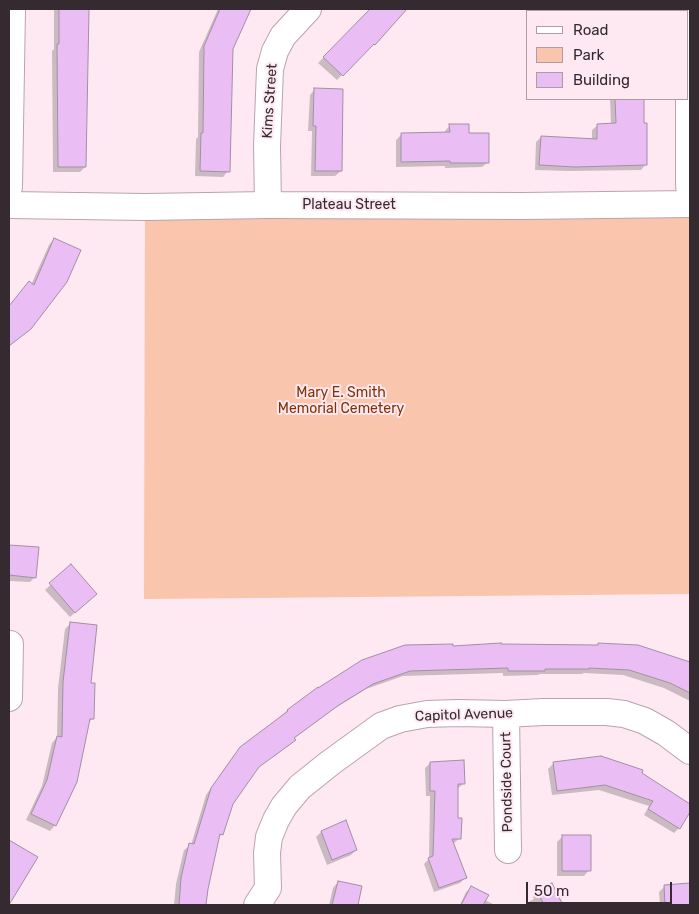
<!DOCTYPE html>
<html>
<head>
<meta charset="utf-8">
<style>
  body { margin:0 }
  #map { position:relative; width:699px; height:914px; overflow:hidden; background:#fee9f2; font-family:Rubik,sans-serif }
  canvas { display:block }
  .frame { position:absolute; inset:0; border:10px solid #342a2f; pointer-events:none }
  .legend { position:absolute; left:526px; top:10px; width:162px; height:90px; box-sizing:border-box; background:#fee9f2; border:1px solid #ad9da4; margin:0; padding:6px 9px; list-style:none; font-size:15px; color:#342a2f }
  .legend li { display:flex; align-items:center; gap:10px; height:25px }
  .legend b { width:25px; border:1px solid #ad9da4 }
  .scale { position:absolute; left:526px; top:882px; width:146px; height:22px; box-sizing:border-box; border:2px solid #342a2f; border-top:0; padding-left:6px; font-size:15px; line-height:18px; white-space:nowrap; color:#342a2f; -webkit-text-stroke:4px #fee9f2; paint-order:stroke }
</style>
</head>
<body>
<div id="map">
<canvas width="699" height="914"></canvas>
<div class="frame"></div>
<ul class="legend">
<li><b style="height:6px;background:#fff"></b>Road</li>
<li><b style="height:14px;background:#fac5ad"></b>Park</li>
<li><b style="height:14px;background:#ebbdf5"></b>Building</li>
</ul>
<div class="scale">50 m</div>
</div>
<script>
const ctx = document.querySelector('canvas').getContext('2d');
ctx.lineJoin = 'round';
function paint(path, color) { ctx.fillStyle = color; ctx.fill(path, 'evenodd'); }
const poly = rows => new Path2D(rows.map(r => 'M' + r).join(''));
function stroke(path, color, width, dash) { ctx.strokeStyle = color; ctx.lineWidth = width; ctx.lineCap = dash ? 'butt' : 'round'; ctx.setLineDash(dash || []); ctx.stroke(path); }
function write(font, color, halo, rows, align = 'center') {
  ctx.font = font + ' Rubik,sans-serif'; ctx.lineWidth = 4; ctx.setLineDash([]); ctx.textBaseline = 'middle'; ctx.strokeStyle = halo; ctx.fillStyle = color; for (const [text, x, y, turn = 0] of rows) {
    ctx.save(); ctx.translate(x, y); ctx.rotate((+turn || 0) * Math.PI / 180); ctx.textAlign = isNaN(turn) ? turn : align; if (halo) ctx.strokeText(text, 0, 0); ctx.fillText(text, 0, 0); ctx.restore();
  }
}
paint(poly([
  [690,204,690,594,144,599,145,207]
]), '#fac5ad');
paint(poly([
  [54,9,87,9,85,167,80,172,53,172,52,51,54,49],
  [218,9,249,9,232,49,228,171,223,177,195,176,196,139,198,137,199,52],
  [372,9,407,9,337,80,318,63],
  [620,10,646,10,646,11,619,11],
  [315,89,341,171,335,176,311,176,312,131,308,131,310,95],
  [610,99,642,99,646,164,641,170,569,171,535,170,536,142,541,137,592,140,592,130,598,125,611,125],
  [450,125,468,134,488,162,482,167,445,168,445,166,396,167,396,140,401,135,445,134,445,131],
  [54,239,24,334,9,346,9,307,29,282,31,285,49,245],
  [9,546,38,548,35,577,30,582,9,581],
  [71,566,90,599,70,617,45,590],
  [71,623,90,684,93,718,88,723,55,825,50,831,26,820,42,786,52,743,57,737,58,688,65,629],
  [598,644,683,662,690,666,690,701,664,688,623,675,584,673,582,674,540,674,538,675,503,676,503,673,403,676,366,689,332,710,293,739,294,740,289,745,255,769,232,803,222,834,218,838,207,888,205,905,174,905,176,884,184,850,191,845,206,795,235,754,288,710,451,647,597,646],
  [430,763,463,784,457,789,457,819,460,838,453,844,465,878,460,883,434,892,424,864,429,859,430,796,426,796,425,768],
  [554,763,640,774,690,805,690,809,679,828,674,833,644,815,649,806,599,790,552,795,548,769],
  [345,822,356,850,351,855,327,865,316,837,321,832],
  [563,836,589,870,584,876,557,876,557,842],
  [12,843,36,858,9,903,9,846],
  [338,882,361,887,357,905,329,905,333,888],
  [690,884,690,905,660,905,659,892,664,887],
  [551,885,562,905,523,905,534,899,533,897,538,891],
  [472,887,485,900,495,905,460,905,466,892]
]), '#0003');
const building = poly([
  [59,9,89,9,86,167,58,167,57,44,59,44,59,9],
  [220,9,251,9,233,49,230,172,200,171,201,133,203,133,204,46,220,9],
  [370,9,407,9,375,45,374,44,343,76,323,57,370,9],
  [314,88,343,89,342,171,315,171,316,126,313,126,314,88],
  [615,99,644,99,644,123,647,123,647,165,575,167,539,165,541,136,597,139,597,124,616,123,615,99],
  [449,124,469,124,469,133,489,133,489,163,450,163,450,161,401,162,401,133,450,132,449,124],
  [54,238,81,250,67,282,31,329,9,346,9,306,29,281,34,285,54,238],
  [9,545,39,547,36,578,9,575,9,545],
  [71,564,97,594,75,613,49,583,71,564],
  [70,622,97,625,91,683,95,683,94,719,90,719,77,782,56,826,31,814,47,780,57,736,62,737,63,682,70,622],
  [501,643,501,644,598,645,598,643,638,645,690,662,690,693,670,683,629,670,589,668,589,669,545,669,545,671,508,671,508,668,410,671,373,684,339,705,294,738,296,740,259,767,233,804,223,835,220,834,208,889,206,905,179,905,181,878,189,843,194,844,211,788,240,747,288,711,287,710,318,687,318,688,362,660,405,645,453,644,453,646,501,643],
  [601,756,643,770,642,773,690,804,690,812,680,829,648,809,653,801,605,785,557,791,553,762,601,756],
  [464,760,465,784,458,784,458,818,462,818,461,839,452,839,467,878,439,888,428,858,433,856,435,791,430,791,430,762,464,760],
  [346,820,357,850,332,860,321,831,346,820],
  [562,835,591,835,591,871,562,871,562,835],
  [9,840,38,857,9,905,9,840],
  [338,881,362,886,358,905,332,905,338,881],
  [552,883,563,905,544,905,537,890,552,883],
  [690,883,690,905,665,905,664,885,690,883],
  [471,886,489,895,483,905,461,905,471,886]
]);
paint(building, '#ebbdf5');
stroke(building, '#a090a3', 1);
const minor = poly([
  [689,9,689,183,690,198],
  [9,187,12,9],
  [9,205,145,207,268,205,522,206,690,204],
  [268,205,267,146,270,69,275,51,283,36,308,9],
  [9,698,10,644],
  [506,714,508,850],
  [257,905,268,888,267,853,269,837,276,820,284,806,300,787,330,763,381,726,400,719,427,714,458,713,506,714,543,712,607,712,624,714,645,721,666,733,690,751]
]);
stroke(minor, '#bba3ae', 28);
stroke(minor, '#fff', 26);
write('14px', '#342a2f', '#fee9f2', [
  ["Kims Street",270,101,-86],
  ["Plateau Street",349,205],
  ["Capitol Avenue",464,715,-2],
  ["Pondside Court",507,782,-91]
]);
write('14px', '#803202', '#fee9f2', [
  ["Mary E. Smith",341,393],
  ["Memorial Cemetery",341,409]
]);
</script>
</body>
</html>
